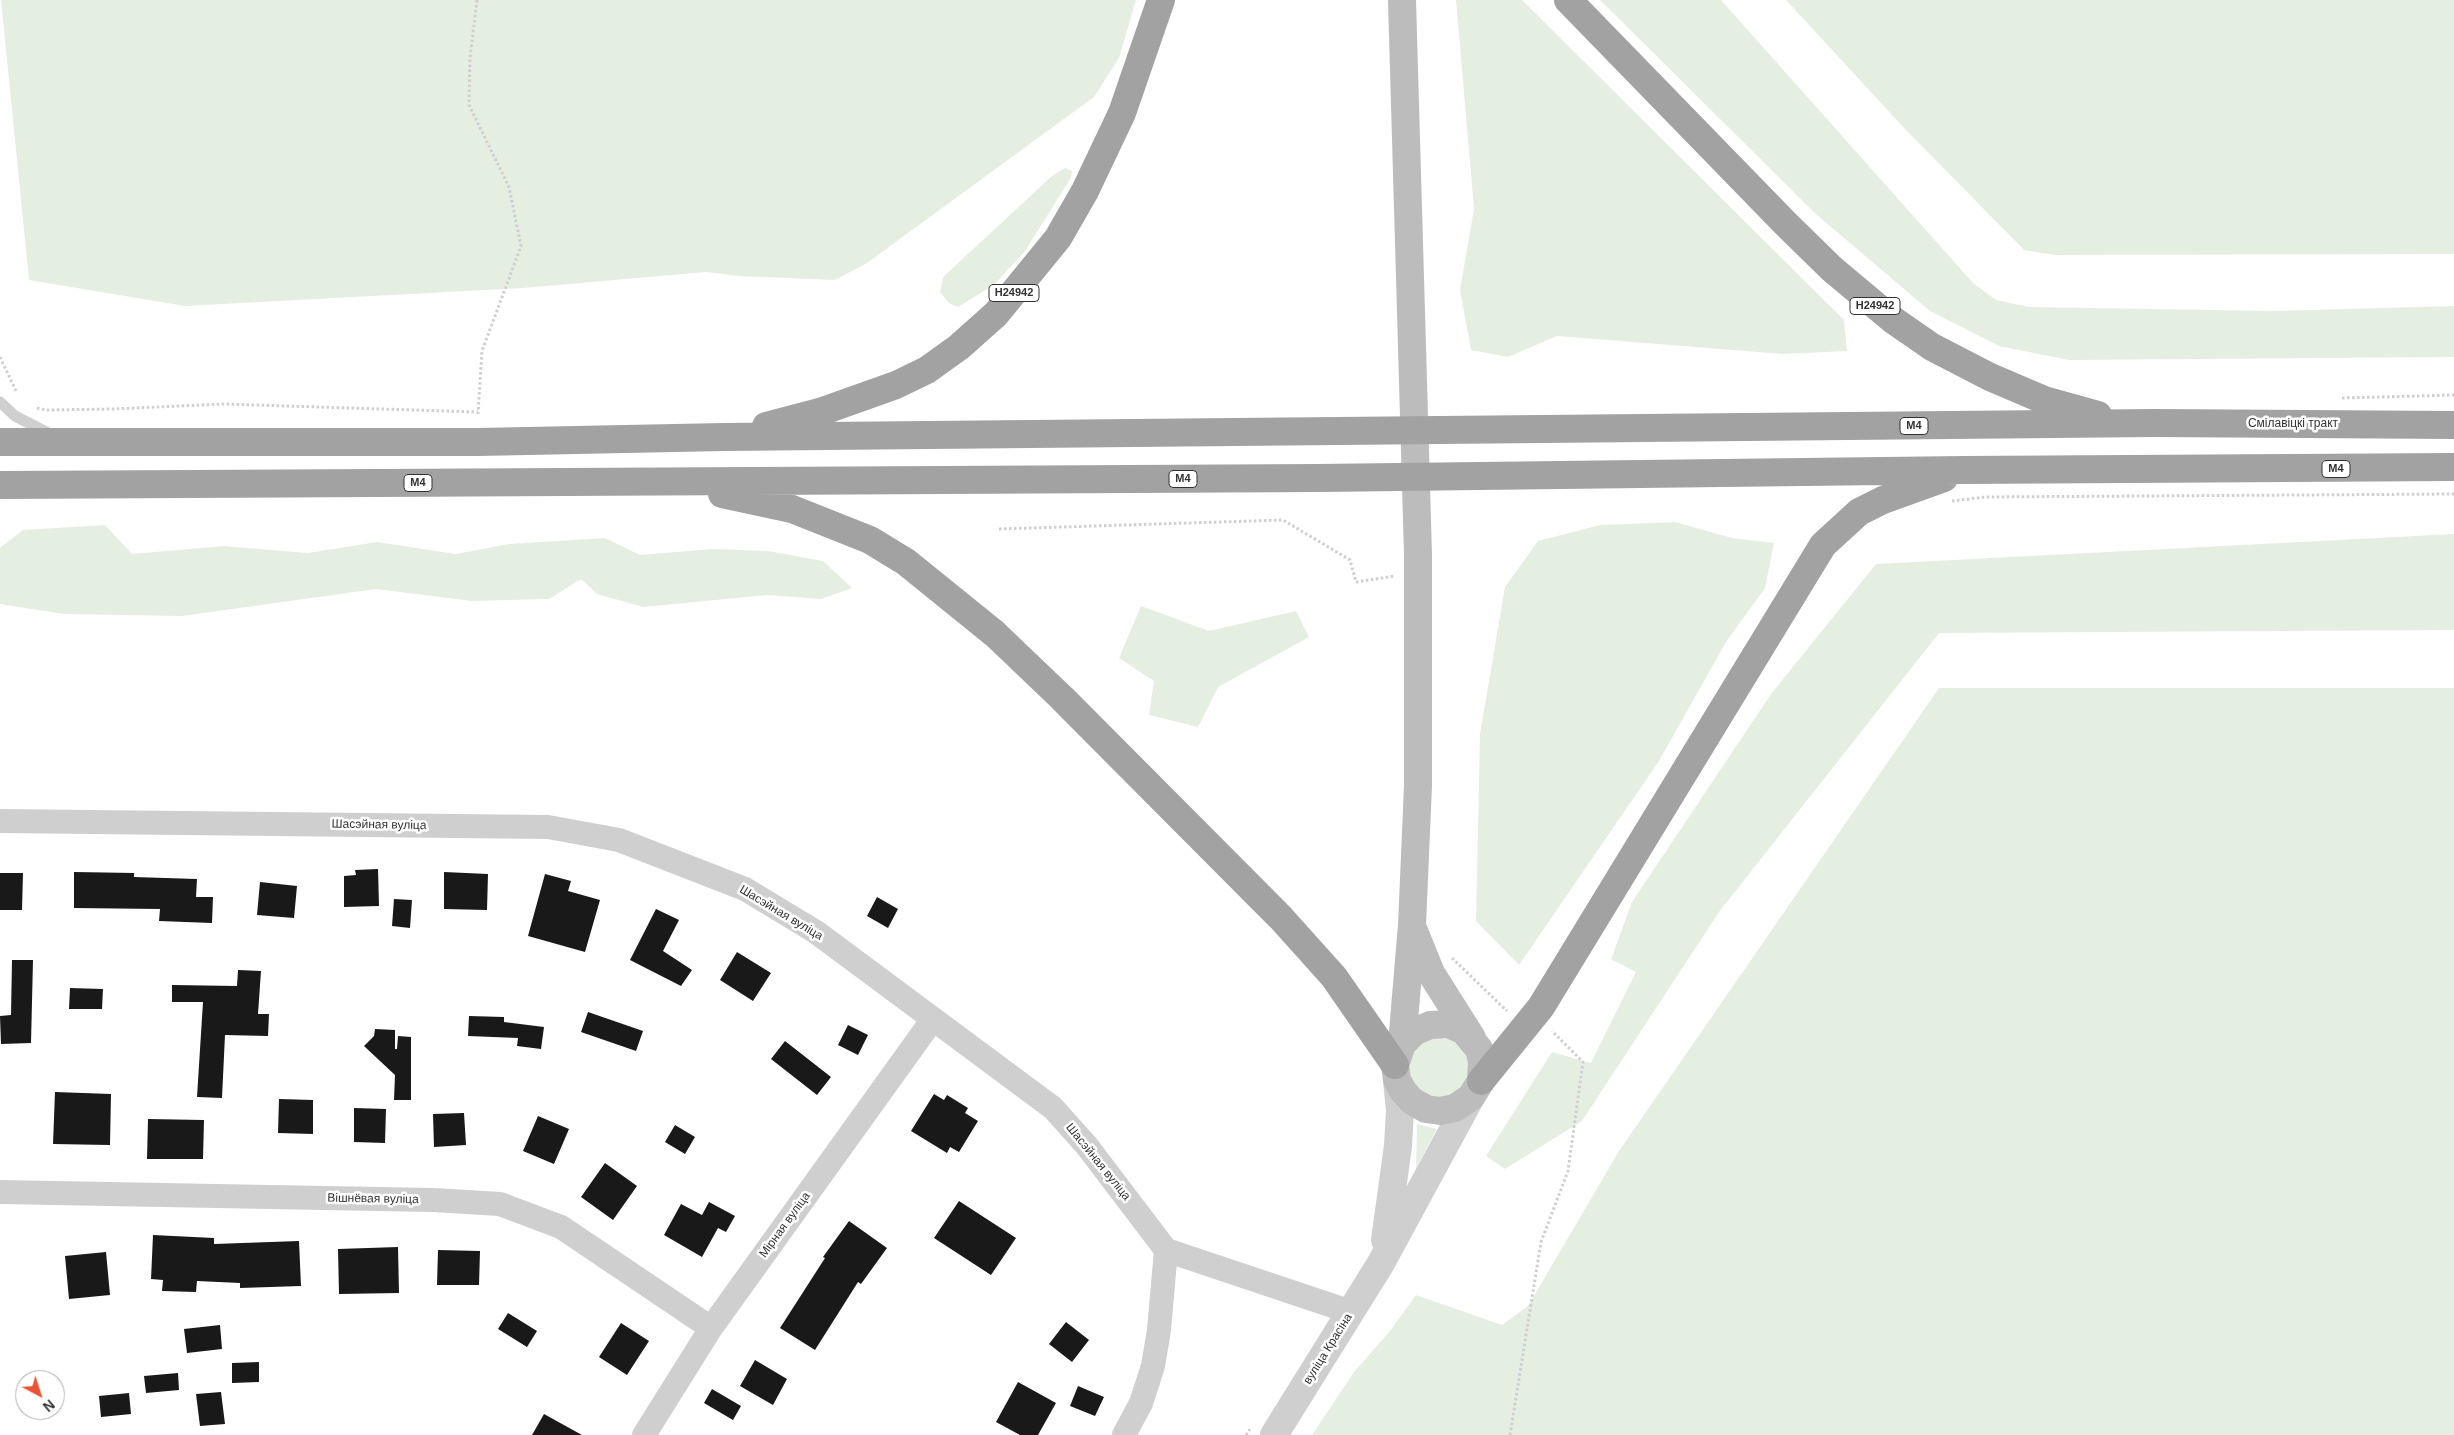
<!DOCTYPE html>
<html>
<head>
<meta charset="utf-8">
<style>
  body { margin:0 }
  #map { position:relative; width:2454px; height:1435px; overflow:hidden; background:#fff; font-family:Helvetica,sans-serif }
  canvas { display:block }
  .north { position:absolute; left:15px; top:1370px; width:50px; height:50px; box-sizing:border-box; background:#fff; border:1px solid #adadad; border-radius:50%; rotate:140deg; font-size:14px; font-weight:700; line-height:20px; text-align:center; color:#323232 }
  .north::after { content:''; display:block; margin:auto; width:18px; height:22px; background:#e85536; clip-path:polygon(50% 0,100% 100%,50% 72%,0 100%) }
</style>
</head>
<body>
<div id="map">
<canvas width="2454" height="1435"></canvas>
<div class="north">N</div>
</div>
<script>
const ctx = document.querySelector('canvas').getContext('2d');
ctx.lineJoin = 'round';
function paint(path, color) { ctx.fillStyle = color; ctx.fill(path, 'evenodd'); }
const poly = rows => new Path2D(rows.map(r => 'M' + r).join(''));
function stroke(path, color, width, dash) { ctx.strokeStyle = color; ctx.lineWidth = width; ctx.lineCap = dash ? 'butt' : 'round'; ctx.setLineDash(dash || []); ctx.stroke(path); }
function write(font, color, halo, rows, align = 'center') {
  ctx.font = font + ' Helvetica,sans-serif'; ctx.lineWidth = 5; ctx.setLineDash([]); ctx.textBaseline = 'middle'; ctx.strokeStyle = halo; ctx.fillStyle = color; for (const [text, x, y, turn = 0] of rows) {
    ctx.save(); ctx.translate(x, y); ctx.rotate((+turn || 0) * Math.PI / 180); ctx.textAlign = isNaN(turn) ? turn : align; if (halo) ctx.strokeText(text, 0, 0); ctx.fillText(text, 0, 0); ctx.restore();
  }
}
paint(poly([
  [1,0,1136,0,1119,58,1094,97,867,263,835,280,739,276,706,272,523,288,185,306,29,280],
  [1456,0,1522,0,1844,320,1847,351,1783,354,1557,336,1508,357,1471,350,1460,290,1474,209],
  [1600,0,1721,0,1973,283,1996,300,2029,307,2274,311,2454,306,2454,357,2069,360,1999,346,1930,311,1817,215],
  [1786,0,2454,0,2454,254,2055,255,2024,250,1905,129],
  [1065,168,1072,171,1071,178,1025,251,995,284,958,307,949,303,940,292,943,277,1052,176],
  [1675,522,1732,538,1774,543,1765,588,1726,642,1659,761,1519,965,1476,921,1480,734,1505,587,1538,541,1600,525],
  [105,525,132,554,224,546,308,553,377,542,456,554,509,544,605,538,640,555,712,549,768,551,823,561,852,588,821,599,768,595,643,607,597,594,581,579,549,599,472,601,376,589,182,616,64,614,0,604,0,548,23,530],
  [2454,534,2454,630,1939,633,1719,912,1582,1121,1505,1169,1486,1156,1552,1052,1591,1063,1636,972,1611,959,1632,902,1771,694,1876,564],
  [1141,606,1209,631,1296,611,1309,637,1218,687,1198,727,1149,715,1154,681,1119,658],
  [1939,688,2454,688,2454,1435,1312,1435,1354,1372,1390,1331,1416,1295,1502,1325,1528,1306,1619,1151],
  '1409 1068a30 30 0 1 1 60 0a30 30 0 1 1-60 0Z',
  [1417,1124,1437,1129,1416,1168]
]), '#e5efe1');
paint(poly([
  [378,869,379,906,344,907,344,876,356,875,355,870],
  [74,872,134,873,134,877,197,879,196,897,213,897,212,923,159,921,160,909,74,908],
  [444,872,488,874,487,910,444,909],
  [0,873,23,873,22,910,0,910],
  [545,874,571,881,568,891,600,900,585,952,528,936],
  [260,882,297,886,294,918,257,915],
  [877,897,898,909,888,928,867,916],
  [394,899,412,900,410,928,392,926],
  [656,909,679,920,663,951,692,970,681,986,630,960],
  [737,952,771,973,753,1001,720,980],
  [12,960,33,960,31,1043,1,1044,0,1016,11,1015],
  [238,970,261,971,258,1014,269,1014,268,1036,225,1035,222,1098,197,1097,203,1002,172,1002,172,985,237,986],
  [70,988,103,989,102,1009,69,1009],
  [588,1012,643,1031,636,1051,581,1032],
  [469,1016,504,1017,504,1022,544,1027,541,1049,517,1046,518,1038,468,1036],
  [848,1025,868,1035,858,1055,838,1045],
  [375,1029,395,1030,395,1049,397,1049,398,1036,411,1037,411,1100,394,1100,395,1075,364,1046,374,1036],
  [785,1041,831,1077,817,1095,771,1059],
  [55,1092,111,1094,110,1145,53,1144],
  [934,1094,944,1100,947,1095,968,1108,965,1113,978,1121,959,1152,950,1147,947,1153,911,1131],
  [279,1099,313,1100,313,1134,278,1133],
  [354,1108,386,1109,385,1143,354,1142],
  [464,1113,466,1145,434,1147,433,1114],
  [538,1116,569,1129,554,1164,523,1151],
  [148,1119,204,1120,203,1159,147,1159],
  [675,1125,695,1137,685,1154,665,1142],
  [605,1163,637,1186,613,1220,581,1197],
  [959,1201,1016,1238,991,1275,934,1238],
  [709,1202,735,1216,726,1232,718,1228,702,1257,664,1235,681,1204,702,1215],
  [849,1221,887,1248,861,1284,858,1282,815,1350,780,1328,825,1258,823,1257],
  [153,1235,214,1238,214,1244,299,1241,301,1286,240,1288,240,1283,197,1281,196,1292,162,1291,163,1280,151,1279],
  [398,1247,399,1293,339,1294,338,1249],
  [438,1250,480,1251,479,1285,437,1285],
  [106,1252,110,1295,69,1299,65,1256],
  [508,1313,537,1331,527,1347,498,1329],
  [1066,1322,1089,1340,1072,1362,1049,1344],
  [621,1323,649,1341,627,1375,599,1357],
  [220,1325,222,1349,187,1353,184,1329],
  [755,1360,787,1379,773,1405,740,1386],
  [259,1362,259,1382,232,1383,232,1363],
  [178,1373,179,1390,146,1393,144,1376],
  [1018,1382,1056,1403,1038,1435,1020,1435,996,1422],
  [1078,1386,1104,1397,1095,1416,1070,1406],
  [712,1389,741,1406,733,1420,704,1403],
  [221,1392,225,1424,200,1426,196,1394],
  [129,1393,131,1414,101,1417,99,1396],
  [544,1414,582,1435,532,1435]
]), '#191919');
stroke(poly([
  [477,0,470,58,469,105,509,187,521,246,482,351,478,414],
  [0,357,17,393],
  [2342,398,2454,395],
  [37,408,46,410,113,409,223,404,478,412],
  [1952,501,1985,497,2454,494],
  [999,529,1283,520,1350,560,1356,582,1395,576],
  [1452,958,1507,1011],
  [1246,1435,1250,1429],
  [1510,1435,1541,1242,1568,1171,1583,1062,1552,1031]
]), '#cfcfcf', 3, [2.5, 2.5]);
stroke(poly([
  [0,402,15,416,50,434]
]), '#cfcfcf', 11);
stroke(poly([
  [0,821,548,827,619,840,745,889,816,932,1053,1108,1087,1146,1166,1250,1159,1330,1153,1366,1141,1403,1124,1435],
  [0,1192,433,1200,500,1204,561,1227,711,1328],
  [1166,1250,1351,1312],
  [644,1435,711,1328,933,1019]
]), '#cfcfcf', 24);
stroke(poly([
  [1385,1240,1398,1146,1400,1110,1397,1080],
  [1274,1435,1381,1263,1471,1097]
]), '#cfcfcf', 28);
stroke(poly([
  [1414,931,1431,973,1472,1038],
  [1402,1044,1414,1032,1430,1025,1448,1024,1464,1031,1479,1049,1482,1061,1481,1081,1471,1097,1455,1108,1440,1111,1426,1109,1412,1101,1403,1091,1397,1080,1395,1065,1402,1044,1412,925,1418,786,1418,555,1402,0]
]), '#bcbcbc', 28);
stroke(poly([
  [1568,0,1785,223,1832,269,1893,320,1932,347,1990,377,2044,400,2098,415],
  [766,426,823,411,896,385,927,370,959,347,996,314,1058,238,1085,191,1122,113,1161,0],
  [0,442,478,442,724,437,2155,423,2454,425],
  [0,485,1318,478,1964,470,2454,467],
  [722,494,792,509,870,540,906,562,995,634,1062,698,1281,918,1334,977,1395,1065],
  [1481,1081,1541,1007,1823,545,1859,512,1883,500,1944,478]
]), '#a2a2a2', 28);
for (const [x, y, w] of [
  [1014,293,50],
  [1875,306,50],
  [1914,426,28],
  [2336,469,28],
  [1183,479,28],
  [418,483,28]
]) { const box = new Path2D(); box.roundRect(x - w / 2, y - 8.5, w, 17, 4); ctx.fillStyle = '#fff'; ctx.fill(box); stroke(box, '#323232', 1); }
write('bold 11px', '#323232', null, [
  ["Н24942",1014,293],
  ["Н24942",1875,306],
  ["М4",1914,426],
  ["М4",2336,469],
  ["М4",1183,479],
  ["М4",418,483]
]);
write('12px', '#323232', '#fff', [
  ["Смілавіцкі тракт",2293,424],
  ["Шасэйная вуліца",379,825,1],
  ["Шасэйная вуліца",781,913,31],
  ["Шасэйная вуліца",1098,1162,51],
  ["Вішнёвая вуліца",373,1199,1],
  ["Мірная вуліца",785,1225,-54],
  ["вуліца Красіна",1328,1349,-58]
]);
</script>
</body>
</html>
